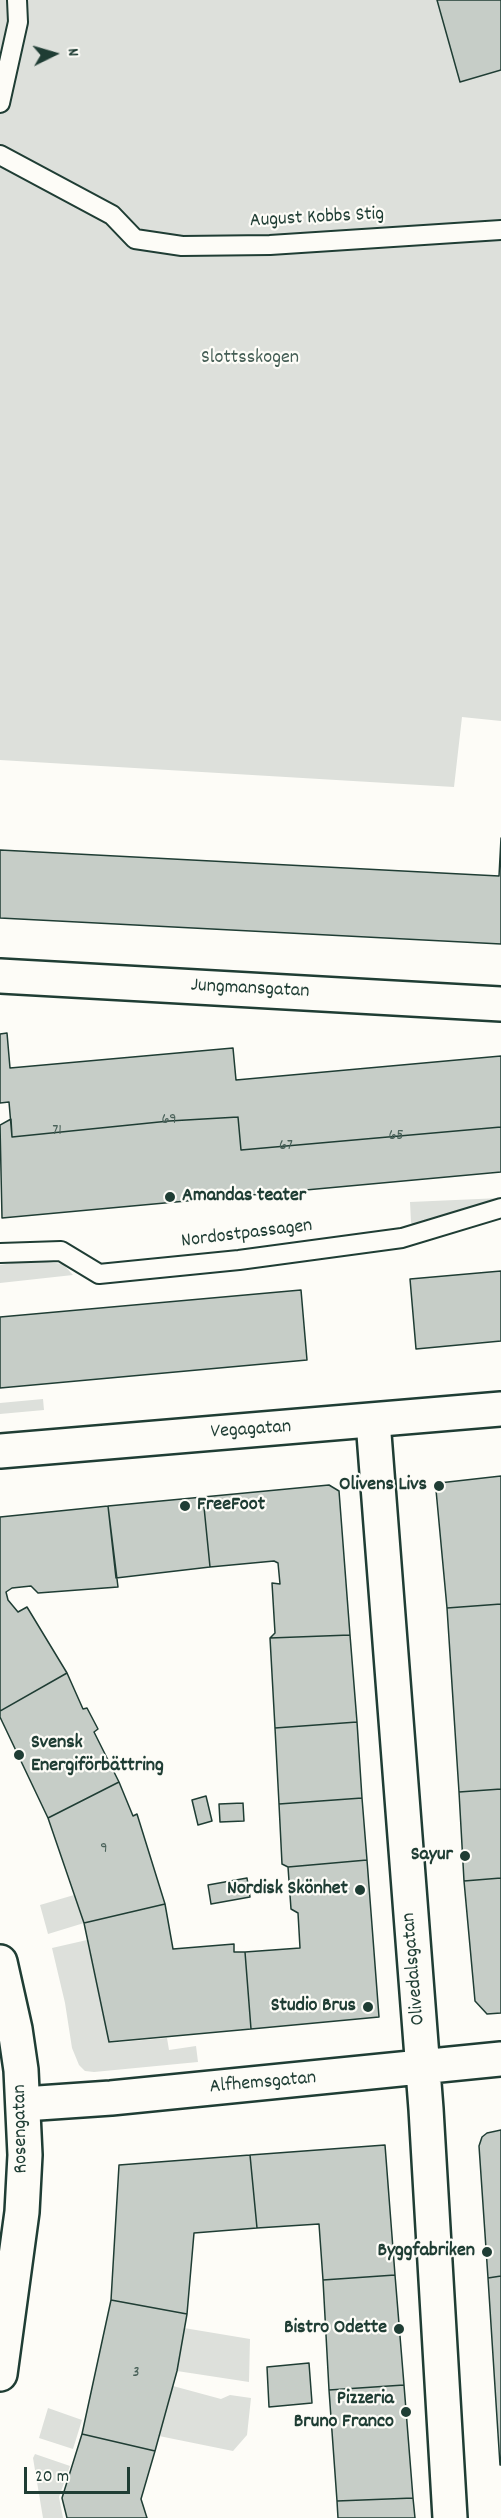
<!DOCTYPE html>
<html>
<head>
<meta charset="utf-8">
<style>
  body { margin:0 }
  #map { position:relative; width:501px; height:2518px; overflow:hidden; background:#fdfcf7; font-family:Dekko,sans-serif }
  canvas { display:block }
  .north { position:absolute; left:24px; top:24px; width:60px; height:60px; -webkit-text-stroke:4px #fdfcf7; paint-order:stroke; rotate:85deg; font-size:16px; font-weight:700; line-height:24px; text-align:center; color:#1f3d34 }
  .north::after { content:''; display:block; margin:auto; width:21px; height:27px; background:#1f3d34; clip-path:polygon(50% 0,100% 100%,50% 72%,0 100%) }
  .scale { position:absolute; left:24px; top:2467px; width:106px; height:27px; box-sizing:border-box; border:3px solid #1f3d34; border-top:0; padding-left:8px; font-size:18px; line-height:21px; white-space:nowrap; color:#1f3d34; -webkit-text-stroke:4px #fdfcf7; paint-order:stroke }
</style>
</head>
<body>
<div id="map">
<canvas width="501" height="2518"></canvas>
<div class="north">N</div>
<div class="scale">20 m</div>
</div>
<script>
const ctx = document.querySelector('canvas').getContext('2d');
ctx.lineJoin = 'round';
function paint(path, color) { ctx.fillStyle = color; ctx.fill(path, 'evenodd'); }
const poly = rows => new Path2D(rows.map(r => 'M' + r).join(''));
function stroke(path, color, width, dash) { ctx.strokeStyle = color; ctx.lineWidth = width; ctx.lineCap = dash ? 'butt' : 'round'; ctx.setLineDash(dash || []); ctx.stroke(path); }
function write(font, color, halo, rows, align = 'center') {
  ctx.font = font + ' Dekko,sans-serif'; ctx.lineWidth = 4.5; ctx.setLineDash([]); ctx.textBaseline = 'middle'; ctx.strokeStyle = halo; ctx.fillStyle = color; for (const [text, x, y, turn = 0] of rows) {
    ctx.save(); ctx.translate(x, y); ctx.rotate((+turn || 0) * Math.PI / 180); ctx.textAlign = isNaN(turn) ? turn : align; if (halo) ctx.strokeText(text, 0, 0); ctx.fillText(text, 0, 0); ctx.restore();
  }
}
paint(poly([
  [0,0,501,0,501,721,462,717,454,787,0,760],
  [501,1198,418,1227,413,1227,411,1222,410,1202],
  [31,1260,63,1264,73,1275,0,1283,0,1265],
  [43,1399,44,1410,0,1414,0,1403],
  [74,1895,84,1923,48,1934,40,1905],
  [87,1940,109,2043,167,2038,169,2050,196,2046,198,2062,94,2072,85,2071,79,2065,72,2048,65,2003,52,1948],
  [184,2328,250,2339,249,2382,177,2371],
  [173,2386,221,2399,230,2395,251,2398,247,2435,233,2451,159,2436],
  [48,2408,82,2420,73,2449,39,2438],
  [35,2454,70,2466,59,2497,63,2518,43,2518,33,2458]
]), '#dde0db');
const building = poly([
  [437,0,501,0,501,70,460,82,437,0],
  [501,838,501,944,0,918,0,850,499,876,501,838],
  [7,1033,10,1068,233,1048,236,1080,501,1056,501,1127,241,1150,238,1117,169,1121,12,1137,9,1102,0,1103,0,1034,7,1033],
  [238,1117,241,1150,501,1127,501,1172,2,1218,0,1125,11,1119,12,1137,169,1121,238,1117],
  [501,1271,501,1341,416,1349,410,1279,501,1271],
  [301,1290,307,1360,0,1388,0,1317,301,1290],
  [501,1476,501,1604,447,1608,436,1490,439,1483,501,1476],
  [329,1485,339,1491,350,1635,270,1638,275,1633,272,1583,280,1584,278,1563,274,1561,210,1567,203,1497,329,1485],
  [203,1497,210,1567,116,1578,108,1506,203,1497],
  [108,1506,118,1587,38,1593,31,1586,12,1588,6,1592,8,1600,18,1612,27,1607,67,1673,0,1711,0,1517,108,1506],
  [501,1604,501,1789,459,1792,447,1608,501,1604],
  [350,1635,357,1722,275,1728,270,1638,350,1635],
  [67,1673,83,1709,87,1708,98,1729,94,1732,119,1782,48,1818,0,1717,0,1711,67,1673],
  [357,1722,362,1798,279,1804,275,1728,357,1722],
  [119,1782,133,1816,137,1814,165,1904,84,1923,48,1818,119,1782],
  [501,1789,501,1878,464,1881,459,1792,501,1789],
  [206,1796,212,1821,198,1825,192,1800,206,1796],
  [362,1798,367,1860,288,1867,282,1864,279,1804,362,1798],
  [243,1803,244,1821,220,1822,219,1804,243,1803],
  [367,1860,379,2017,251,2029,245,1952,300,1948,298,1913,291,1909,288,1867,367,1860],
  [247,1878,250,1897,211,1904,208,1885,247,1878],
  [501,1878,501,2013,487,2014,475,2001,464,1881,501,1878],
  [165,1904,173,1949,234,1944,234,1952,245,1952,251,2029,109,2042,84,1923,165,1904],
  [501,2130,501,2276,488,2278,479,2146,482,2137,487,2133,501,2130],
  [385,2145,395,2275,323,2280,319,2224,257,2228,250,2155,385,2145],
  [250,2155,257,2228,194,2233,187,2314,111,2300,119,2165,250,2155],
  [395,2275,404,2385,329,2390,323,2280,395,2275],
  [501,2276,501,2465,500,2465,488,2278,501,2276],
  [111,2300,187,2314,177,2371,155,2451,82,2434,111,2300],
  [309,2363,312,2403,269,2407,267,2367,309,2363],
  [404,2385,413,2498,337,2501,329,2390,404,2385],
  [82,2434,155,2451,141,2499,147,2518,67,2518,62,2498,82,2434],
  [413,2498,415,2518,338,2518,337,2501,413,2498]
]);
paint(building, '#c6cdc7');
stroke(building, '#1f3d34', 1.5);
const service = poly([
  [0,103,18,22,17,0],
  [0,155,112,215,135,239,182,246,270,245,501,230],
  [0,1253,61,1251,99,1274,239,1260,402,1238,501,1208]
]);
const minor = poly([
  [0,976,501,1004],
  [373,1421,426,2109,450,2518],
  [24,2104,111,2098,501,2059]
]);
const tertiary = poly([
  [0,1451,501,1409],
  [0,1962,15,2029,21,2070,25,2155,22,2212,0,2374]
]);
stroke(service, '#1f3d34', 22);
stroke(minor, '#1f3d34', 38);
stroke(tertiary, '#1f3d34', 38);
stroke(service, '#fdfcf7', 18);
stroke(minor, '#fdfcf7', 33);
stroke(tertiary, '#fdfcf7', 33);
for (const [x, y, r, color] of [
  [170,1197,6,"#1f3d34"],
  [439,1486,6,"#1f3d34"],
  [185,1506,6,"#1f3d34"],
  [19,1755,6,"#1f3d34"],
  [465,1856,6,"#1f3d34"],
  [360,1890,6,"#1f3d34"],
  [368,2007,6,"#1f3d34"],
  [487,2252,6,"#1f3d34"],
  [399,2329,6,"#1f3d34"],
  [406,2412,6,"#1f3d34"]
]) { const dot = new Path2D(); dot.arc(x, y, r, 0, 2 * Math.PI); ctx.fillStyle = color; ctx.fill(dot); stroke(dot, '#fdfcf7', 2); }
write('16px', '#496159', null, [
  ["69",169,1121],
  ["71",57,1132],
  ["65",396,1137],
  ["67",286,1147],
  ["9",104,1850],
  ["3",136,2374]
]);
write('20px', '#1f3d34', '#fdfcf7', [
  ["August Kobbs Stig",317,219,-3],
  ["Jungmansgatan",250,990,3],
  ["Nordostpassagen",247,1235,-7],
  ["Vegagatan",251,1431,-4],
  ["Olivedalsgatan",415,1969,-95],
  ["Alfhemsgatan",263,2084,-5],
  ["Rosengatan",22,2129,-91]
]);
write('20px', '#455e55', '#fdfcf7', [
  ["Slottsskogen",250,359]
]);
write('bold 20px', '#1f3d34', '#fdfcf7', [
  ["Amandas teater",182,1197,"left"],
  ["Olivens Livs",427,1486],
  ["FreeFoot",197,1506,"left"],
  ["Svensk",31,1744,"left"],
  ["Energiförbättring",31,1767,"left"],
  ["Sayur",453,1856],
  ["Nordisk Skönhet",348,1890],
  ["Studio Brus",356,2007],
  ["Byggfabriken",475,2252],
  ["Bistro Odette",387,2329],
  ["Pizzeria",394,2400],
  ["Bruno Franco",394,2423]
], 'right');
</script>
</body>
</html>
